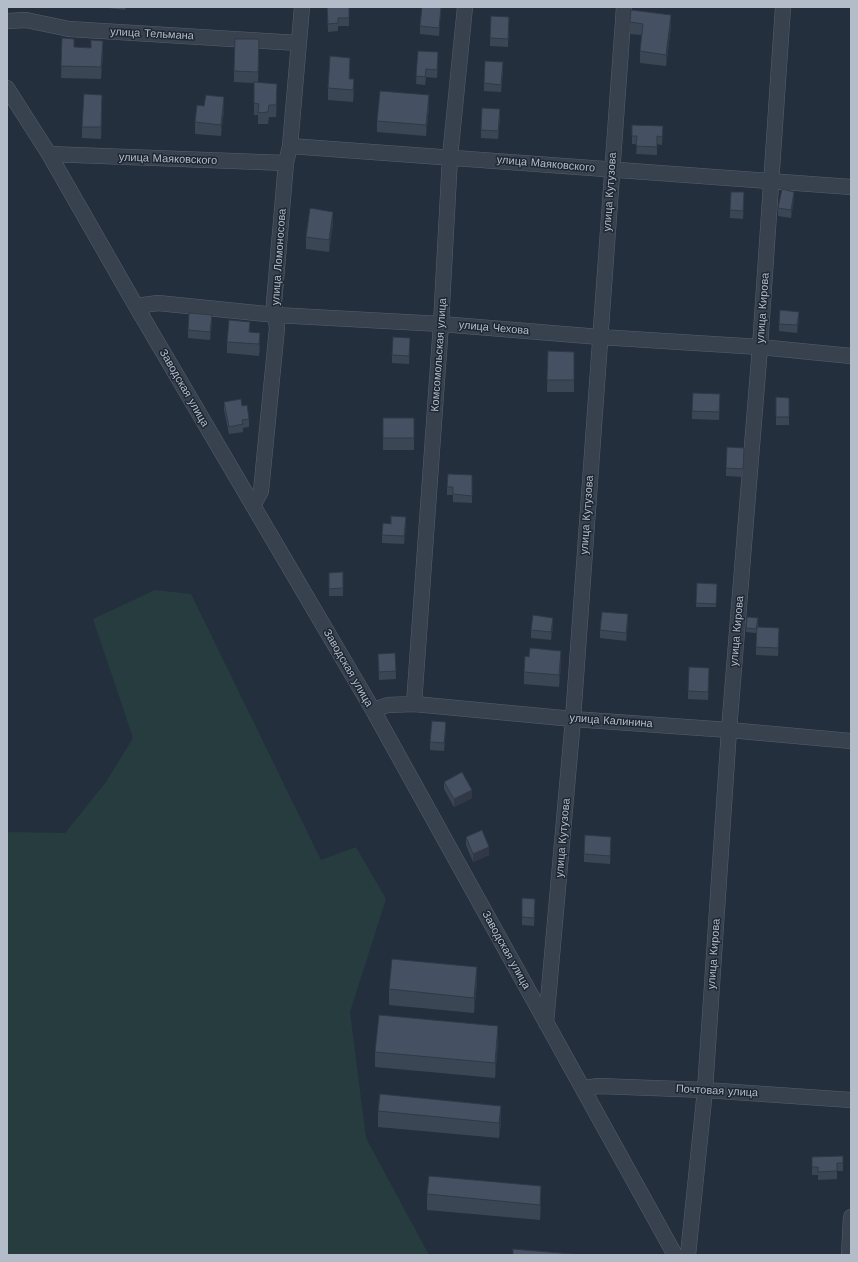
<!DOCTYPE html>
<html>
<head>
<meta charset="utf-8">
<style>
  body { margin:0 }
  #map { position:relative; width:858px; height:1262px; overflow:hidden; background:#242f3e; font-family:"Work Sans",sans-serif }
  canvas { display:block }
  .frame { position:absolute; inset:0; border:8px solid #b4bcc9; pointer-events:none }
</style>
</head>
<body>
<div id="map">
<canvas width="858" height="1262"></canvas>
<div class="frame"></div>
</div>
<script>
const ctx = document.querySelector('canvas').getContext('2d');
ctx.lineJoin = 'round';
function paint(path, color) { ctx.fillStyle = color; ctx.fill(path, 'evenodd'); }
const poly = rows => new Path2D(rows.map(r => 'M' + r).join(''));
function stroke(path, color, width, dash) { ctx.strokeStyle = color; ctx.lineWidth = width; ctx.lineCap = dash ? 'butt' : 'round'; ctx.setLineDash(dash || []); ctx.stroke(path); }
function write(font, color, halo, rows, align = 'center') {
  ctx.font = font + ' "Work Sans",sans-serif'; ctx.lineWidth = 3; ctx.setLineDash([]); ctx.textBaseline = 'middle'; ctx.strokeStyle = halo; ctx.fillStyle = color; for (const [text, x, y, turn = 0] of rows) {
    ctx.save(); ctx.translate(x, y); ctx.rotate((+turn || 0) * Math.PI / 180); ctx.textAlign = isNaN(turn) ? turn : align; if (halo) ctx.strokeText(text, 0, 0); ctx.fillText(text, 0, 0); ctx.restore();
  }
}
paint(poly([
  [155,590,191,594,321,860,356,847,386,899,350,1012,366,1138,429,1255,7,1255,7,832,65,833,106,782,133,738,93,619]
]), '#263c3f');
const minor = poly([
  [7,21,26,20,69,29,298,43],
  [7,88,49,154,136,306,373,710,675,1255],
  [290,146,851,187],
  [49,154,286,163],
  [136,306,158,303,276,315,441,324,600,337,760,347,851,356],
  [253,506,261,491,277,328,274,303,286,163,290,146,302,7],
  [414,704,441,324,450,157,465,7],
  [373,710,388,705,414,704,573,719,729,730,851,741],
  [546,1023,573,719,624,7],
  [583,1088,599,1086,705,1090,851,1100],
  [688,1255,705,1090,729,730,760,347,783,7],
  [849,1255,851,1217]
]);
stroke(minor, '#565f6c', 16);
stroke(minor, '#38414e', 15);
paint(poly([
  [99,7,126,7,125,10],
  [327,7,349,7,349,26,338,26,338,31,328,32],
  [441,7,439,36,420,34,420,26],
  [630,22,671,27,666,66,640,63,640,51,642,35,630,34],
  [509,25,508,47,490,46,490,38],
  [62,38,74,47,103,53,101,79,61,78],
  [259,50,258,82,277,96,276,117,269,117,268,124,258,124,258,115,254,115,254,83,234,82,234,71],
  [418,51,438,60,437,78,426,77,425,85,416,84],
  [350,70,350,79,354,91,353,102,328,100,328,88],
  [503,70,501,92,484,91,484,83],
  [429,106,426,136,377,132,377,121],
  [102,107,101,139,82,138,82,127],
  [224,109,221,136,195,134,195,122],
  [500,117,498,139,481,138,481,130],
  [663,126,662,145,657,144,657,155,636,154,637,144,632,144,632,136],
  [794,199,791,218,778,216,778,208],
  [744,200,743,219,730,218,730,210],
  [333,224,329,252,306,249,306,237],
  [799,319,797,333,779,331,779,324],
  [212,323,210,340,188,338,188,330],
  [250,332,260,344,259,356,227,353,227,342],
  [410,346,409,364,392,363,392,355],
  [548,351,574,352,574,392,547,392],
  [776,397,789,398,789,425,776,425],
  [224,402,242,406,249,419,249,427,243,428,243,432,229,434,224,410],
  [720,402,719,420,692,419,692,411],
  [383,418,414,418,414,450,383,450],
  [744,456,743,477,726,476,726,468],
  [472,475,472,503,453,502,453,495,447,495,447,487],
  [391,524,406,525,404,544,382,543,382,535],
  [343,572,343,596,329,596,329,573],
  [697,583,717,584,716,607,696,607],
  [851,583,851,604,850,603,850,596],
  [628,622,626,641,600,638,600,630],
  [758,622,758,627,779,636,778,656,756,655,756,633,746,632,746,628],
  [553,626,551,640,531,638,531,630],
  [395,653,396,679,379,680,378,654],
  [561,663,559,687,524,684,524,672],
  [709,676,708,700,688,699,688,691],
  [446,730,444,751,430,750,430,742],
  [444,782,472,798,454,807,444,789],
  [466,837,489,855,473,862,466,845],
  [611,844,610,864,584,862,584,854],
  [535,907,534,926,522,925,522,917],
  [477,982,474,1013,389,1005,389,989],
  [498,1042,495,1078,375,1067,375,1052],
  [378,1111,501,1121,499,1138,378,1127],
  [843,1156,843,1171,837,1171,837,1179,818,1180,818,1175,812,1175,812,1157],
  [427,1194,541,1202,540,1220,427,1210]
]), '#3b4654');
paint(poly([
  [441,7,441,11,439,36,439,28],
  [671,15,671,27,666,66,666,55],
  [259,39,259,50,258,83,258,72],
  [103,41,103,53,101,79,101,67],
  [438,52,438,60,437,78,437,70],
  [350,58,350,70,349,91,349,79],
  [354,79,354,91,353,102,353,90],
  [102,95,102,107,101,139,101,127],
  [429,95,429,106,426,136,426,125],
  [224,97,224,109,221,136,221,125],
  [794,192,794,199,791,218,791,210],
  [333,212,333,224,329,252,329,240],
  [799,312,799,319,797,333,797,325],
  [212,315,212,323,210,340,210,332],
  [260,333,260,344,259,356,259,344],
  [410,338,410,346,409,364,409,356],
  [406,517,406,525,404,544,404,536],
  [628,614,628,622,626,641,626,633],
  [553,618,553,626,551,640,551,632],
  [561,651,561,663,559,687,559,675],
  [446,722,446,730,444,751,444,743],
  [472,790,472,798,454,807,454,799],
  [489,847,489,855,473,862,473,854],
  [477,967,477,982,474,1013,474,998],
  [498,1026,498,1042,495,1078,495,1063],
  [501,1106,501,1121,499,1138,499,1123],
  [541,1186,541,1202,540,1220,540,1205]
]), '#303945');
const building = poly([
  [327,7,349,7,349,18,338,18,338,23,328,24,327,7],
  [422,7,441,7,439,28,420,26,422,7],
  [631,10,671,15,666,55,640,51,643,24,630,22,631,10],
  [491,16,509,17,508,39,490,38,491,16],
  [62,38,74,39,74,47,91,48,91,40,103,41,101,67,61,66,62,38],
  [235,39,259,39,258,72,234,71,235,39],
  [418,51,438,52,437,70,426,69,425,77,416,76,418,51],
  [330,56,350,58,349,79,354,79,353,90,328,88,330,56],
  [485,61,503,62,501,85,484,83,485,61],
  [254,82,277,84,276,105,269,105,268,112,258,113,259,104,254,103,254,82],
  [380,91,429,95,426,125,377,121,380,91],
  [84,94,102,95,101,127,82,127,84,94],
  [206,95,224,97,221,125,195,122,197,105,204,106,206,95],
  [482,108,500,109,498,131,481,130,482,108],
  [632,125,663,126,662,137,657,136,657,147,636,146,637,136,632,136,632,125],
  [782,189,794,192,791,210,778,208,782,189],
  [731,192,744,192,743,211,730,210,731,192],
  [310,208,333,212,329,240,306,237,310,208],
  [780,310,799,312,797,325,779,324,780,310],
  [189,313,212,315,210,332,188,330,189,313],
  [229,320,250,322,249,332,260,333,259,344,227,342,229,320],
  [393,337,410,338,409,356,392,355,393,337],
  [548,351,574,352,574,380,547,380,548,351],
  [693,393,720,394,719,412,692,411,693,393],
  [776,397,789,398,789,417,776,417,776,397],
  [241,399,242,406,247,405,249,419,242,420,243,424,229,427,224,402,241,399],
  [383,418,414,418,414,438,383,438,383,418],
  [727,447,744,448,743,469,726,468,727,447],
  [448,474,472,475,472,496,453,494,453,487,447,487,448,474],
  [391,516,406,517,404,536,382,535,383,523,391,524,391,516],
  [343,572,343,588,329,589,329,573,343,572],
  [697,583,717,584,716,604,696,603,697,583],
  [851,583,851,596,850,596,851,583],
  [602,612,628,614,626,633,600,630,602,612],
  [533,615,553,618,551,632,531,630,533,615],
  [747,617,758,618,756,629,746,628,747,617],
  [757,627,779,628,778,648,756,647,757,627],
  [530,648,561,651,559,675,524,672,525,656,529,657,530,648],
  [395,653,396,671,379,672,378,654,395,653],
  [689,667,709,668,708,692,688,691,689,667],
  [432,721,446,722,444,743,430,742,432,721],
  [462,772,472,790,454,799,444,782,462,772],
  [482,830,489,847,473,854,466,837,482,830],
  [585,835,611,837,610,856,584,854,585,835],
  [522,898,535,899,534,918,522,917,522,898],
  [392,959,477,967,474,998,389,989,392,959],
  [379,1015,498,1026,495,1063,375,1052,379,1015],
  [380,1094,501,1106,499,1123,378,1111,380,1094],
  [843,1156,843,1163,837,1163,837,1171,818,1172,818,1167,812,1167,812,1157,843,1156],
  [429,1176,541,1186,540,1205,427,1194,429,1176],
  [513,1249,583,1255,513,1255,513,1249]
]);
paint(building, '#455162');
stroke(building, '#303945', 1);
write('11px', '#b4bcc9', '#1d2633', [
  ["улица Тельмана",152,34,3],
  ["улица Маяковского",168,159,2],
  ["улица Маяковского",546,164,5],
  ["улица Кутузова",610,192,-86],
  ["улица Ломоносова",279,257,-86],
  ["улица Кирова",763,308,-86],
  ["улица Чехова",494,328,5],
  ["Комсомольская улица",439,355,-86],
  ["Заводская улица",184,388,60],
  ["улица Кутузова",587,515,-86],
  ["улица Кирова",737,631,-85],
  ["Заводская улица",348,668,60],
  ["улица Калинина",611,721,4],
  ["улица Кутузова",563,838,-85],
  ["Заводская улица",506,950,61],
  ["улица Кирова",714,954,-86],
  ["Почтовая улица",717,1091,3]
]);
</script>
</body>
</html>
